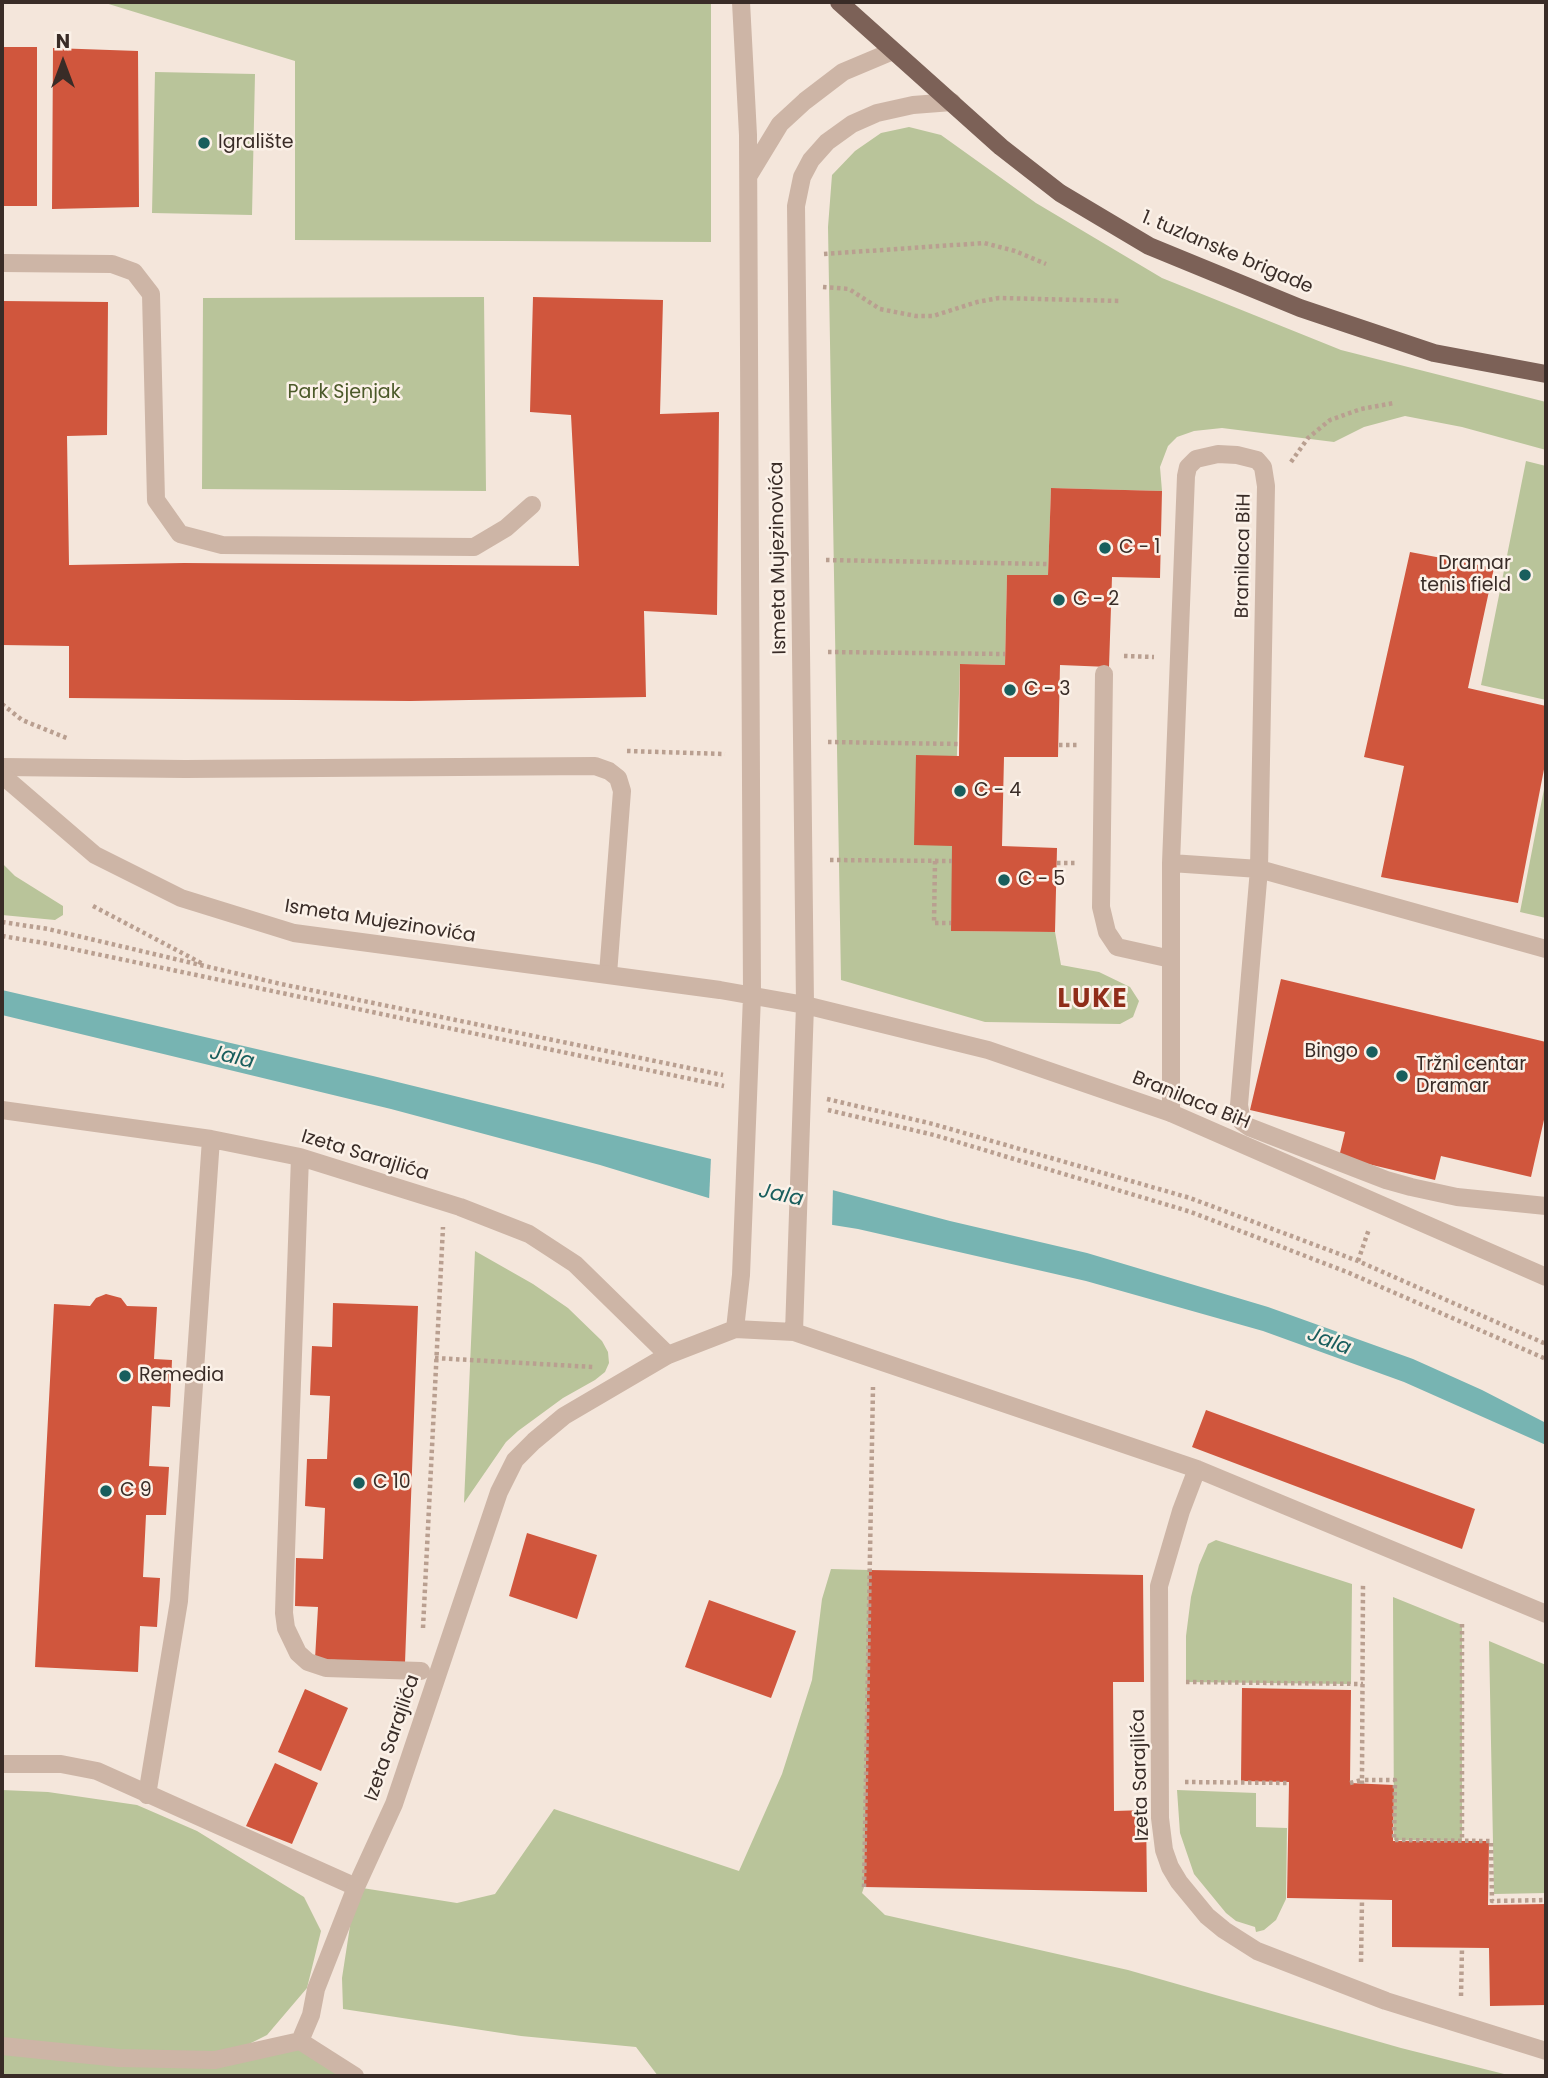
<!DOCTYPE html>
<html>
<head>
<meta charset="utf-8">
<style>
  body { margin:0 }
  #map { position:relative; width:1548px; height:2078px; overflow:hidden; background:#f4e6db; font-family:Poppins,sans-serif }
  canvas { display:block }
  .frame { position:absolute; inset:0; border:4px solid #392c27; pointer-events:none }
  .north { position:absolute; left:28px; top:28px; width:70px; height:70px; -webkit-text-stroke:5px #fbf1e8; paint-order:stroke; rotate:0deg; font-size:19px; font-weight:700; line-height:28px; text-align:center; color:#392c27 }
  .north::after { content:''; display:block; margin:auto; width:24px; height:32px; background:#392c27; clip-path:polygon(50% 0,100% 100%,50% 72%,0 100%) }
</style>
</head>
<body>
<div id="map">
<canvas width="1548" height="2078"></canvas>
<div class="frame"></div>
<div class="north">N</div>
</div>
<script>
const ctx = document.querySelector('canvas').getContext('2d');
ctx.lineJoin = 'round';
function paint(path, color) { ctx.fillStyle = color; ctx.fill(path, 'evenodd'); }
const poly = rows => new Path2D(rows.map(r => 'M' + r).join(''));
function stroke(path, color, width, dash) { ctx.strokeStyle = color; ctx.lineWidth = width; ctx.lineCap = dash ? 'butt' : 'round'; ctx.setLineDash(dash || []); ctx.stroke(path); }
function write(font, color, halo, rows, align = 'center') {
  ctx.font = font + ' Poppins,sans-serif'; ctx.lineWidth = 5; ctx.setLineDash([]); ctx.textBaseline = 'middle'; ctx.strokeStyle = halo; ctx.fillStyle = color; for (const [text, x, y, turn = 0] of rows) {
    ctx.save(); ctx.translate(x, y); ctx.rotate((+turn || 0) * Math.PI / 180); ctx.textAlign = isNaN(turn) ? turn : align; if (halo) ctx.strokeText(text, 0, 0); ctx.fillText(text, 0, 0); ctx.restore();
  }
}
paint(poly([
  [102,2,711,2,711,242,295,240,295,61],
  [155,72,255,74,252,215,152,213],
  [909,127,941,135,1036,203,1162,278,1341,350,1546,402,1546,450,1462,427,1405,416,1364,427,1334,442,1222,428,1194,431,1177,437,1168,446,1160,467,1162,491,1051,488,1048,575,1007,575,1005,665,960,664,951,931,1055,932,1061,965,1099,972,1130,987,1139,1001,1133,1017,1120,1024,985,1022,841,980,828,227,832,175,855,151,881,133],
  [484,297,486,491,202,489,203,298],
  [1526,461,1546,466,1546,700,1481,685],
  [1546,779,1546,918,1520,912],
  [2,863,15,876,63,906,63,915,55,920,2,915],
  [475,1251,533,1284,568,1308,602,1341,608,1352,609,1363,605,1372,595,1380,563,1398,518,1431,506,1442,464,1503],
  [1216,1540,1352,1584,1351,1684,1186,1682,1186,1636,1191,1597,1199,1565,1208,1544],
  [831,1569,869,1570,864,1887,862,1893,885,1915,1128,1970,1401,2048,1512,2076,658,2076,636,2047,521,2036,343,2009,342,1978,356,1887,457,1903,495,1894,554,1809,739,1871,782,1774,812,1680,822,1599],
  [1393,1597,1462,1625,1462,1841,1394,1840],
  [1489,1641,1546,1665,1546,1893,1494,1894],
  [2,1790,48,1792,137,1805,197,1831,304,1897,321,1931,307,1988,267,2035,219,2059,300,2041,355,2076,2,2076],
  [1177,1790,1256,1793,1256,1827,1287,1828,1286,1899,1276,1920,1264,1930,1256,1932,1255,1927,1236,1921,1226,1913,1194,1874,1180,1833]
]), '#b9c49a');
paint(poly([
  [2,990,373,1076,764,1172,950,1221,1087,1253,1268,1307,1413,1359,1482,1390,1546,1423,1546,1445,1404,1382,1263,1331,1086,1281,858,1229,758,1213,600,1165,391,1109,2,1015]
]), '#77b4b2');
paint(poly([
  [711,1157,833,1187,832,1228,757,1216,709,1201]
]), '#f4e6db');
paint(poly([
  [2,47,37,47,37,206,2,206],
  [53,48,138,51,139,207,52,209],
  [533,297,663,300,660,414,719,412,717,615,644,611,646,697,410,701,69,698,69,646,2,645,2,301,108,302,107,435,67,436,69,565,184,563,579,566,571,415,530,412],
  [1051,488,1162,491,1160,578,1112,577,1109,667,1060,665,1058,757,1004,757,1002,846,1057,848,1055,932,951,931,952,846,914,845,916,755,959,756,960,664,1005,665,1007,575,1048,575],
  [1410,552,1494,568,1468,688,1546,706,1546,759,1518,903,1381,877,1404,766,1364,757],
  [1281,979,1546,1042,1546,1111,1531,1177,1441,1156,1435,1180,1339,1157,1345,1132,1250,1110],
  [106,1294,121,1298,127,1306,157,1307,154,1359,172,1360,170,1407,152,1406,149,1466,169,1467,166,1515,146,1515,143,1577,160,1578,157,1627,140,1626,138,1672,35,1667,54,1304,90,1306,96,1298],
  [333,1303,418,1306,405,1663,315,1659,318,1607,295,1606,296,1558,323,1559,325,1508,305,1506,307,1459,327,1459,330,1396,310,1395,312,1346,332,1347],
  [1206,1410,1475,1509,1462,1549,1192,1447],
  [527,1533,597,1555,577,1619,509,1596],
  [869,1570,1143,1575,1144,1682,1113,1682,1114,1811,1146,1810,1147,1892,864,1887],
  [709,1600,796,1631,771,1698,685,1667],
  [1242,1688,1351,1690,1350,1783,1394,1785,1393,1841,1489,1841,1488,1905,1546,1904,1546,2005,1490,2006,1489,1948,1392,1947,1392,1900,1287,1898,1289,1782,1241,1781],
  [305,1689,348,1708,321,1771,278,1752],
  [275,1763,318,1783,292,1844,246,1826]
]), '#d0563d');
stroke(poly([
  [824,254,984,243,1015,251,1046,264],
  [823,287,849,289,880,309,916,316,933,316,977,302,999,298,1121,301],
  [1291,462,1308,438,1330,420,1361,409,1394,403],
  [826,560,1049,564],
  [828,652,1005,654],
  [1124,656,1154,657],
  [2,704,22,720,69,739],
  [828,742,959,744],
  [1059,745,1079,745],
  [627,751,725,754],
  [830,860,952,861],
  [935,861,934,923,951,923],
  [1057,863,1077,863],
  [93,906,203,964],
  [2,922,48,929,281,984,723,1075],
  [2,936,44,943,724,1086],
  [827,1099,933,1124,1190,1198,1358,1261,1546,1344],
  [828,1110,934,1135,1191,1212,1347,1272,1546,1359],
  [1358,1261,1369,1229],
  [435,1358,593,1367],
  [1462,1624,1462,1841],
  [423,1628,443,1227],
  [1186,1682,1363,1684],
  [1185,1782,1289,1783],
  [1350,1783,1362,1780,1363,1583],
  [1362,1784,1362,1780,1395,1780,1394,1840,1491,1841,1492,1901,1546,1900],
  [864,1887,873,1387],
  [1361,1962,1362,1900],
  [1461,1996,1462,1948]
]), '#b99f90', 4.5, [3.5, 3.5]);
stroke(poly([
  [2,263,112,264,134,272,151,294,156,500,180,534,222,545,474,547,506,528,532,505],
  [1104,674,1101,907,1107,932,1117,947,1171,959],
  [2,767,185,769,595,766,609,771,618,778,622,791,608,974],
  [1546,949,1259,869,1239,1105,1242,1122,1249,1127,1386,1180,1411,1187,1457,1197,1546,1206],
  [2,1110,211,1139,300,1157,460,1207,529,1234,575,1264,668,1355],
  [1171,1113,1171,863,1186,476,1188,467,1196,459,1218,454,1237,455,1257,460,1263,467,1266,486,1259,869,1171,863],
  [300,1157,285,1580,284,1613,286,1628,298,1653,308,1662,326,1668,421,1671],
  [2,1764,61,1764,97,1771,356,1887],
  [147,1795,179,1601,211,1139]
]), '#cdb5a6', 18);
stroke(poly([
  [749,175,780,124,805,101,843,72,893,51],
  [2,775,95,855,181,898,294,933,720,990,805,1005,988,1050,1171,1113,1546,1277],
  [735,1329,741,1275,752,996,748,135,741,2],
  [794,1332,805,1005,796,206,802,177,811,160,827,142,852,124,877,113,913,105,952,102],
  [1197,1469,1181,1511,1159,1586,1160,1818,1164,1850,1170,1867,1179,1882,1207,1916,1224,1930,1257,1951,1386,2001,1546,2051],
  [2,2046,119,2058,215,2060,300,2041],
  [355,2076,300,2041,311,2015,316,1989,356,1887,394,1804,499,1492,515,1460,534,1441,564,1416,668,1355,735,1329,794,1332,1197,1469,1546,1614]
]), '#cdb5a6', 18);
stroke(poly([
  [839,2,1001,147,1060,193,1149,246,1300,308,1434,353,1546,374]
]), '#7c6157', 18);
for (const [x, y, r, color] of [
  [204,143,7,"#195e5d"],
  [1105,548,7,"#195e5d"],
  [1525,575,7,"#195e5d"],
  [1059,600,7,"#195e5d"],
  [1010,690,7,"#195e5d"],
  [960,791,7,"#195e5d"],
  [1004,880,7,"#195e5d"],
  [1372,1052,7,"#195e5d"],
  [1402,1076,7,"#195e5d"],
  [125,1376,7,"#195e5d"],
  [359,1483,7,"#195e5d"],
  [106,1491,7,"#195e5d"]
]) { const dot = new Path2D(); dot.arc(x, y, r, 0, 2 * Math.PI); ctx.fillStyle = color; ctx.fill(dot); stroke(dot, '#fbf1e8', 2.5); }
write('19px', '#392c27', '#fbf1e8', [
  ["Igralište",218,143],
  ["C - 1",1119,548],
  ["Dramar",1511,564,"right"],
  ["tenis field",1511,586,"right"],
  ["C - 2",1073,600],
  ["C - 3",1024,690],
  ["C - 4",974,791],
  ["C - 5",1018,880],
  ["Bingo",1358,1052,"right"],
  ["Tržni centar",1416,1065],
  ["Dramar",1416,1087],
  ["Remedia",139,1376],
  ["C 10",373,1483],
  ["C 9",120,1491]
], 'left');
write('19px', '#392c27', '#fbf1e8', [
  ["1. tuzlanske brigade",1227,253,23],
  ["Branilaca BiH",1244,556,-89],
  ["Ismeta Mujezinovića",779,558,-91],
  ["Ismeta Mujezinovića",380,922,9],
  ["Branilaca BiH",1191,1101,22],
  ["Izeta Sarajlića",365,1156,17],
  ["Izeta Sarajlića",393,1738,-71],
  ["Izeta Sarajlića",1141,1775,-92]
]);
write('19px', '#4b5929', '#fbf1e8', [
  ["Park Sjenjak",344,393]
]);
write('italic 21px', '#195e5d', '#fbf1e8', [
  ["Jala",232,1058,13],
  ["Jala",781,1196,12],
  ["Jala",1329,1342,21]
]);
ctx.letterSpacing = '2px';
write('bold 26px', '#8f2d19', '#fbf1e8', [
  ["LUKE",1093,1000]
]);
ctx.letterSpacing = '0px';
</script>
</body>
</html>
